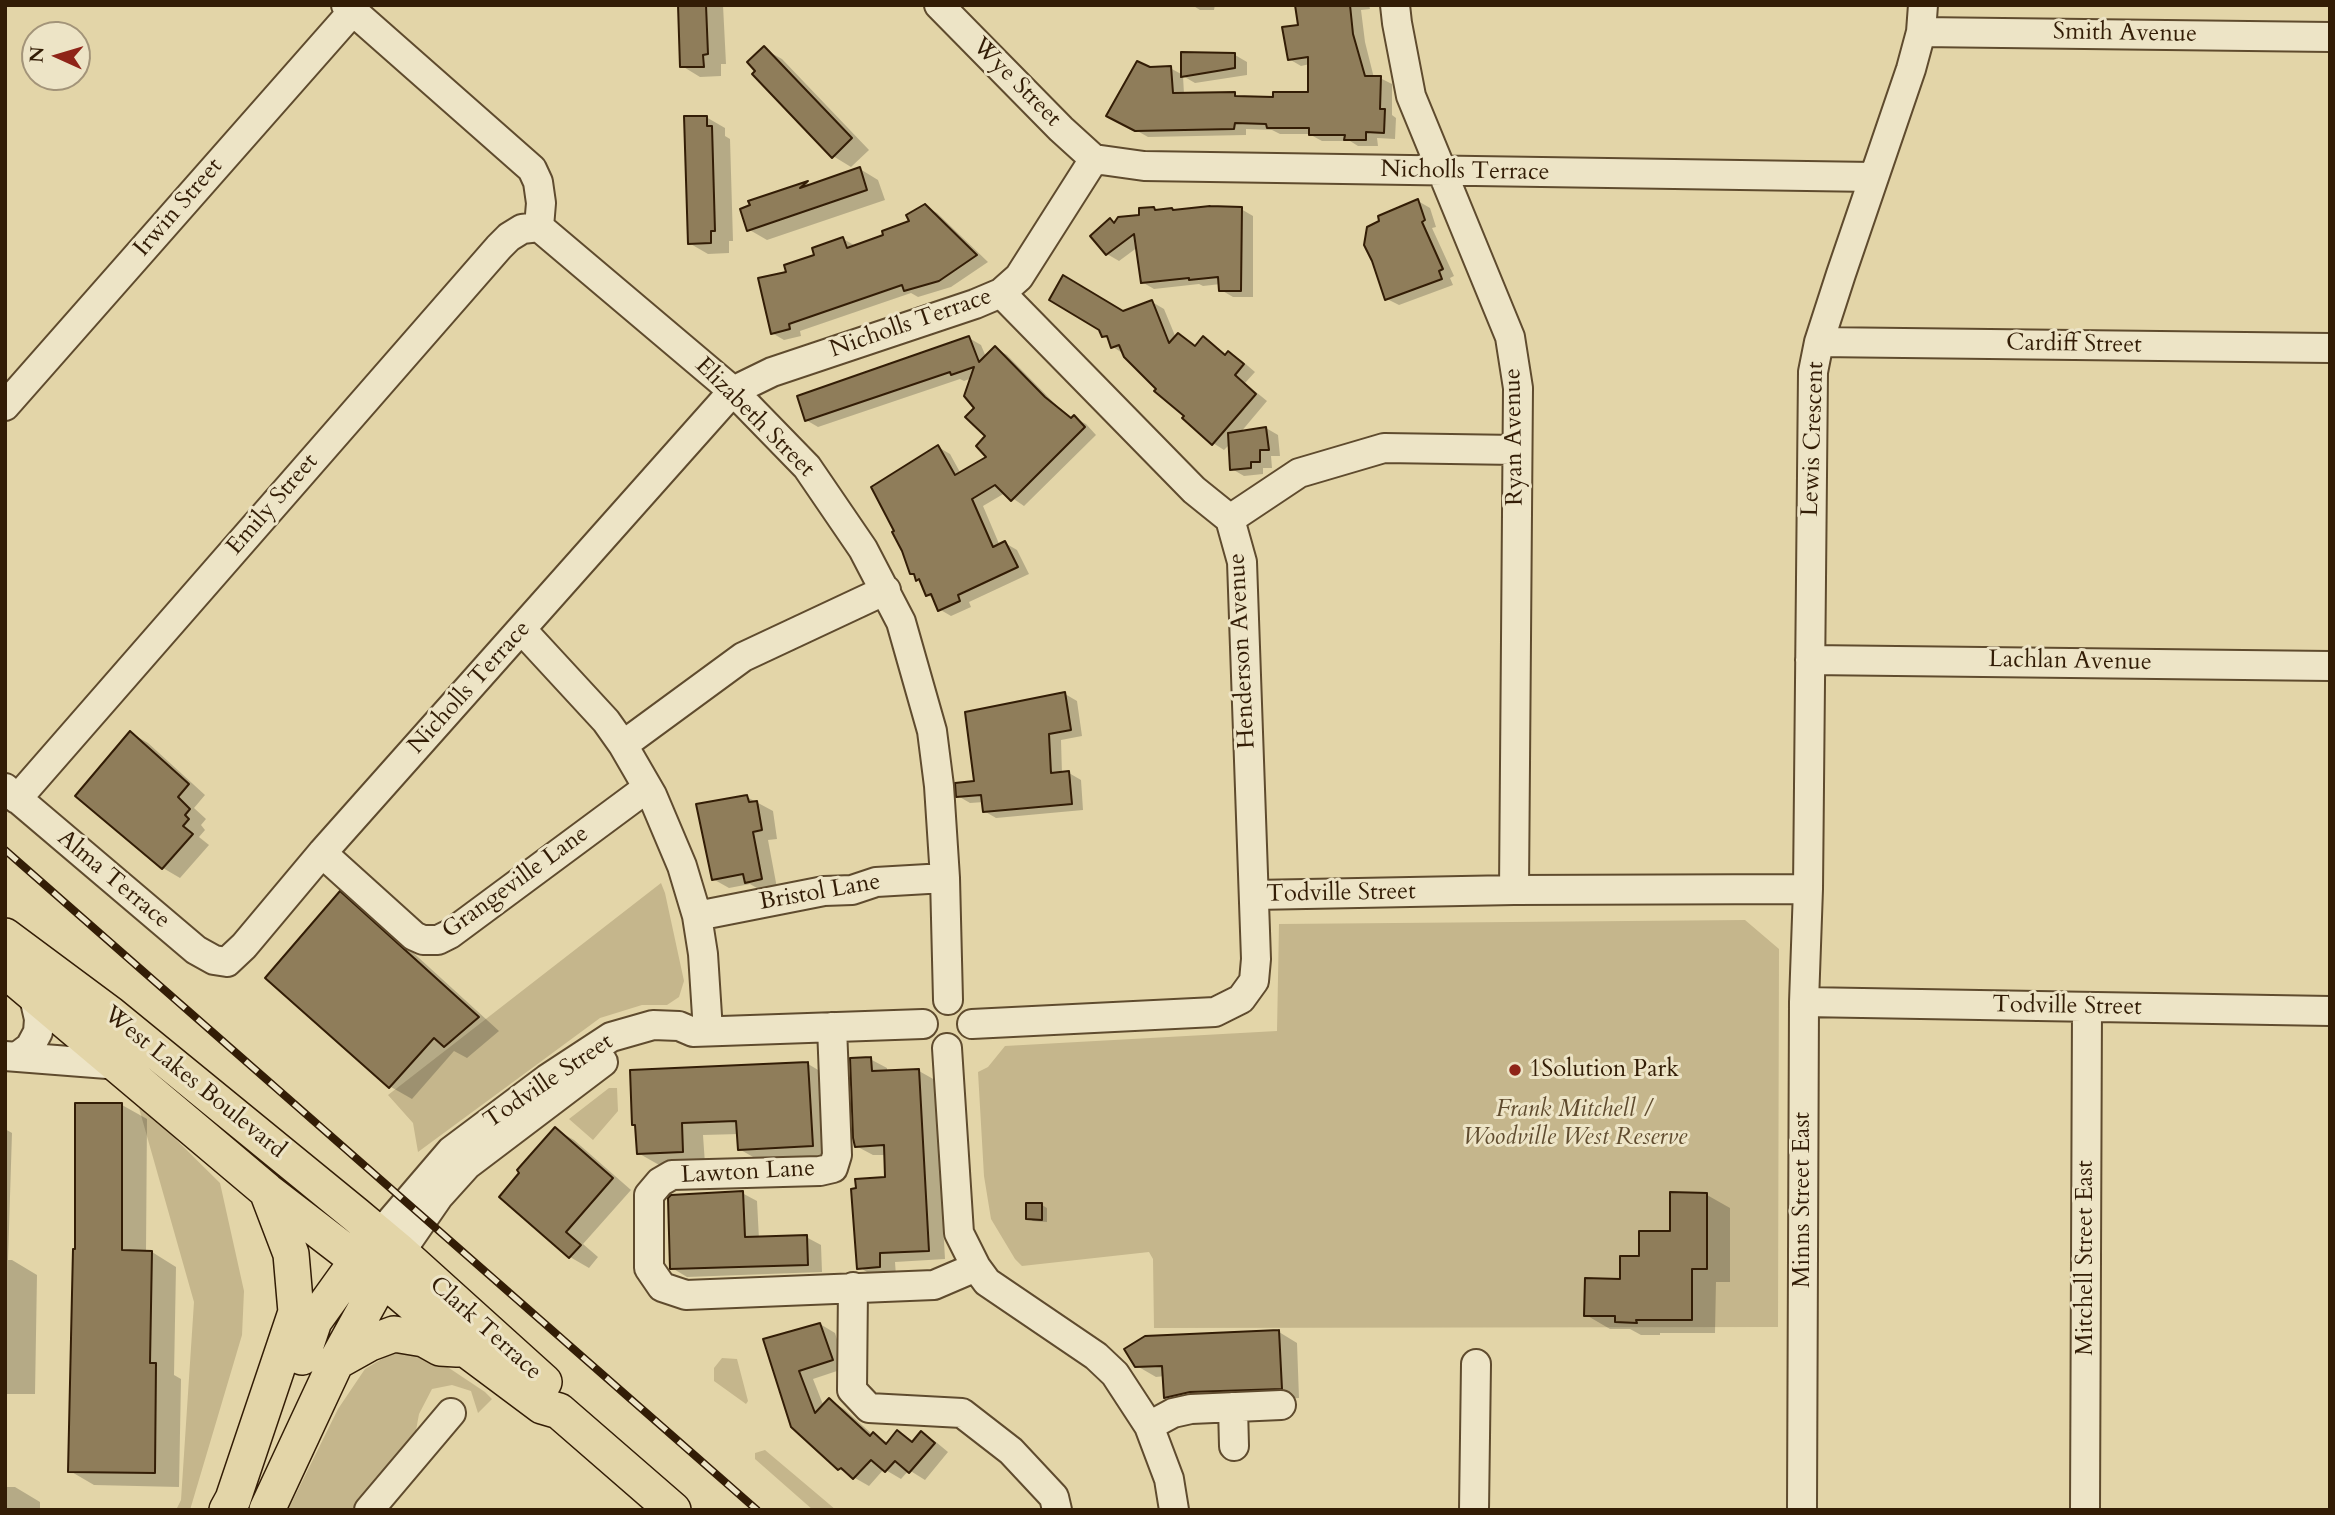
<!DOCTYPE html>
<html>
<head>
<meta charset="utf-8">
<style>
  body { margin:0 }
  #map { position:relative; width:2335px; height:1515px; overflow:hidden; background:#e3d5a8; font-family:Cardo,serif }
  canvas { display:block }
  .frame { position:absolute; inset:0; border:7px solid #331d06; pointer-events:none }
  .north { position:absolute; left:21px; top:21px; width:70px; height:70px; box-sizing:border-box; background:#ede4c6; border:2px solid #a39479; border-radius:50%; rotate:274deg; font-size:19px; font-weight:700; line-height:28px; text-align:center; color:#331d06 }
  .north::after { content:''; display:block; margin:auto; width:24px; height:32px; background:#8f2418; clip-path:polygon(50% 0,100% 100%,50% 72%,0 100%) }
</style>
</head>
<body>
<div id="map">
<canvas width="2335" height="1515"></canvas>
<div class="frame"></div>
<div class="north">N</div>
</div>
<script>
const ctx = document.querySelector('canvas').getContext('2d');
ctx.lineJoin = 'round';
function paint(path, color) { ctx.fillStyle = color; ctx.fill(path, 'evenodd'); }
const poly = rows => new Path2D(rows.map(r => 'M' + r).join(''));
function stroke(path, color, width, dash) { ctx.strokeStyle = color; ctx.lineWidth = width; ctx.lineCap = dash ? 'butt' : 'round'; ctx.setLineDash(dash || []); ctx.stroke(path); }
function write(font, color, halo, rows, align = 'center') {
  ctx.font = font + ' Cardo,serif'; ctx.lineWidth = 6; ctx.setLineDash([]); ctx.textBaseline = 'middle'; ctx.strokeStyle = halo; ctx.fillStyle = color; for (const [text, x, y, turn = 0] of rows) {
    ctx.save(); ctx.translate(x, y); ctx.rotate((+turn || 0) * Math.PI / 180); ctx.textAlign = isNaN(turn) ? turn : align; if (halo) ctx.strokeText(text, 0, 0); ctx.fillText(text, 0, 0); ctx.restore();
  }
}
paint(poly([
  [661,883,665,893,684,981,679,997,667,1005,642,1005,600,1018,418,1152,413,1123,388,1095],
  [1745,920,1779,949,1778,1327,1154,1328,1153,1259,1149,1252,1022,1266,1015,1259,991,1219,984,1176,978,1072,988,1067,1005,1046,1277,1031,1279,924],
  [609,1088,617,1088,618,1111,593,1140,569,1119],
  [137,1101,220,1183,244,1291,242,1335,190,1510,176,1510,181,1500,194,1302],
  [392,1353,431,1356,485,1392,492,1399,478,1413,471,1391,452,1385,432,1389,419,1414,415,1436,351,1510,288,1510,338,1409,365,1369],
  [722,1358,737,1359,748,1401,746,1404,714,1381,714,1368],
  [765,1450,829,1504,836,1510,813,1510,755,1459,755,1453]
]), '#c5b68c');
paint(poly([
  [680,5,723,5,726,64,721,64,721,76,700,77,682,66],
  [1192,5,1215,5,1214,10,1200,10],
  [1297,5,1369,5,1370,9,1361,10,1365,42,1374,78,1380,78,1392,84,1392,115,1396,118,1395,139,1377,138,1378,146,1358,146,1350,141,1322,141,1309,134,1280,134,1272,130,1246,129,1246,135,1148,137,1109,115,1149,69,1170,68,1183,75,1235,55,1247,62,1247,75,1195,83,1183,76,1184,94,1234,94,1240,97,1274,99,1310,93,1310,64,1301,66,1289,59,1299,26],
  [764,49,782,59,869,150,851,167,833,156],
  [706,117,725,128,725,136,730,139,733,241,729,241,729,253,708,254,689,243],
  [860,169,878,180,885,200,767,240,748,229,752,206,750,202,807,183,812,186],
  [1418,201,1430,208,1436,227,1432,228,1454,276,1450,278,1453,285,1399,305,1387,299],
  [925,206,937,213,988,262,951,287,918,297,911,293,800,331,801,336,784,340,772,333,788,273,843,239,856,246,886,236,912,222],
  [1154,209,1158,211,1176,212,1241,209,1253,216,1253,297,1233,297,1221,290,1221,284,1203,286,1199,284,1154,289,1142,282,1138,247,1119,261,1107,254,1110,220,1116,223,1140,217],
  [1152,302,1164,309,1176,338,1179,335,1197,347,1204,339,1227,355,1229,353,1241,360,1255,372,1245,383,1267,401,1240,433,1266,428,1278,435,1280,456,1271,456,1272,468,1263,468,1263,474,1244,476,1232,469,1231,443,1224,450,1213,443,1124,354,1113,347,1110,340,1103,336,1123,313],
  [969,338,981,345,986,357,995,348,1007,355,1057,406,1073,419,1075,418,1086,424,1096,435,1024,506,1005,493,983,506,1000,546,1005,543,1017,550,1029,574,969,602,971,607,951,616,939,609,935,599,927,595,922,582,911,573,938,447,950,454,961,474,989,457,988,436,977,408,972,378,964,381,960,379,818,427,806,420],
  [1065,694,1077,701,1082,736,1061,740,1062,774,1069,773,1081,780,1083,810,996,818,984,811,984,802,970,803,958,796,975,782],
  [131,733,148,743,205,795,194,808,206,819,201,825,205,830,199,837,209,845,180,878,163,868,77,796],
  [747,797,773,811,777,839,768,840,777,888,762,891,750,884,729,888,713,879],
  [340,894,362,906,499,1031,467,1058,454,1051,412,1099,391,1087,268,978],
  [870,1059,887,1068,887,1072,919,1071,935,1080,945,1259,895,1262,896,1276,875,1277,859,1267,887,1179,886,1155,873,1155,856,1146],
  [808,1064,830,1077,835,1158,762,1162,739,1149,739,1134,703,1135,705,1164,661,1166,638,1153,637,1126],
  [77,1105,122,1105,147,1119,146,1252,152,1252,176,1267,174,1375,181,1379,179,1487,94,1485,70,1471,77,1251],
  [5,1129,12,1133,8,1260,12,1260,37,1275,35,1394,5,1394],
  [555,1129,574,1140,631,1190,583,1244,598,1257,589,1268,570,1257,501,1197],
  [742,1193,757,1201,759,1239,806,1237,821,1245,822,1272,687,1277,672,1268],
  [1707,1195,1730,1208,1730,1282,1716,1282,1715,1333,1660,1333,1660,1335,1641,1335,1630,1329,1610,1329,1586,1315,1641,1258,1672,1232],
  [1042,1205,1047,1208,1047,1222,1033,1221,1028,1218],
  [820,1324,835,1333,846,1368,813,1379,824,1407,829,1400,844,1409,873,1435,889,1443,898,1433,914,1442,921,1433,936,1442,948,1452,925,1480,909,1470,901,1479,884,1469,869,1486,839,1469,765,1340],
  [1279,1332,1297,1343,1299,1398,1210,1402,1184,1407,1165,1397,1165,1376,1156,1377,1137,1366],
  [5,1487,15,1487,40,1502,40,1510,5,1510]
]), '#0003');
const building = poly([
  [678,5,706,5,708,54,703,55,704,67,680,67,678,5],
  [1295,5,1350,5,1353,34,1365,76,1381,76,1380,109,1385,109,1384,133,1366,132,1366,140,1344,140,1345,135,1309,135,1309,128,1267,128,1266,124,1235,123,1234,129,1135,131,1106,116,1137,61,1150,67,1171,66,1173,93,1235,92,1235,96,1273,97,1273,92,1308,92,1308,57,1288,60,1282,27,1298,25,1295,5],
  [764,46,852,138,832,158,752,74,755,71,747,62,764,46],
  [1181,52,1235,53,1235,68,1181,77,1181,52],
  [684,116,707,116,707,126,712,126,715,231,711,231,711,243,688,244,684,116],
  [860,167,867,190,747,231,740,209,750,205,748,201,808,181,800,188,860,167],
  [1418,199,1425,220,1422,222,1443,269,1439,271,1442,279,1385,300,1372,261,1364,245,1367,227,1379,221,1378,216,1418,199],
  [925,204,977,255,939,281,904,291,902,285,789,324,790,329,771,334,758,278,786,272,784,265,814,255,812,248,843,237,847,248,883,235,882,231,909,221,906,215,925,204],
  [1210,206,1242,207,1241,291,1219,291,1218,277,1189,280,1189,278,1141,283,1134,234,1106,255,1090,236,1110,218,1114,223,1118,217,1139,215,1139,208,1154,207,1155,210,1172,208,1173,210,1210,206],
  [1063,275,1123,311,1152,300,1169,343,1178,333,1195,346,1203,336,1225,355,1228,351,1244,364,1235,375,1256,394,1212,445,1182,418,1184,416,1154,391,1156,389,1124,357,1119,345,1111,348,1107,336,1102,337,1099,330,1049,300,1063,275],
  [969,336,979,362,995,346,1045,397,1071,418,1074,415,1085,427,1011,501,995,485,972,499,993,547,1005,541,1018,567,958,595,960,601,938,611,931,594,926,596,919,579,916,581,914,574,910,574,902,551,892,532,894,531,871,487,938,445,955,475,986,457,976,446,985,436,965,417,974,408,964,396,974,367,951,375,950,372,805,421,797,396,969,336],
  [1266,427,1269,450,1260,450,1260,462,1251,462,1251,468,1230,470,1228,433,1266,427],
  [1065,692,1071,730,1049,734,1051,773,1069,771,1072,804,983,812,981,795,956,797,955,783,974,781,965,712,1065,692],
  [130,731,189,784,178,797,190,809,185,815,189,819,183,826,193,834,162,869,75,796,130,731],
  [747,795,749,802,757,801,762,830,753,832,762,879,745,883,743,874,712,880,696,804,747,795],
  [340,891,479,1017,444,1047,434,1038,389,1088,265,978,340,891],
  [871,1057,872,1071,919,1069,929,1251,880,1253,880,1267,857,1269,851,1189,856,1188,855,1179,885,1177,884,1145,855,1147,853,1138,850,1058,871,1057],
  [808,1062,813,1146,738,1150,736,1121,682,1123,683,1152,637,1154,635,1125,632,1125,630,1070,808,1062],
  [75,1103,122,1103,122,1250,152,1251,150,1363,156,1363,155,1473,68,1472,73,1249,75,1249,75,1103],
  [555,1127,613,1178,566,1232,581,1245,569,1258,499,1197,519,1173,517,1170,555,1127],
  [743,1191,745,1237,807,1235,808,1265,670,1269,668,1198,671,1195,743,1191],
  [1670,1192,1707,1193,1707,1269,1692,1269,1692,1320,1636,1320,1637,1323,1615,1322,1615,1316,1584,1316,1585,1278,1620,1279,1620,1256,1639,1256,1639,1231,1670,1231,1670,1192],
  [1026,1203,1042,1203,1042,1220,1026,1219,1026,1203],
  [820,1323,833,1360,799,1371,815,1413,829,1398,870,1436,873,1432,886,1444,897,1430,912,1442,921,1431,935,1443,909,1473,895,1461,885,1472,871,1460,853,1479,841,1468,838,1470,791,1427,763,1339,820,1323],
  [1279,1330,1282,1389,1190,1392,1164,1398,1162,1366,1135,1367,1124,1349,1145,1336,1279,1330]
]);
paint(building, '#8f7d5a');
stroke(building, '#331d06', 2);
const minor = poly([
  [346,5,532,169,538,182,541,203,539,227,733,391,807,467,863,549,901,622,932,731,939,786,945,878,948,1000],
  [939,5,1061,129,1094,159],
  [1395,5,1397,23,1411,96,1510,337,1518,388,1514,890],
  [1921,32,2330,37],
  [1819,342,2330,348],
  [5,406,353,11],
  [1230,519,1299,473,1384,448,1517,450],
  [522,630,606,721,623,745,652,795,682,866,697,916,703,954,708,1031],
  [1810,660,2330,666],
  [623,745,743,657,886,590],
  [5,788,196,950,214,960,227,962,244,946,322,853,733,391,772,372,975,304,1001,293,1019,277,1094,159,1144,166,1873,177],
  [17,799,499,247,509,237,522,229,539,227],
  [322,853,414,936,423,940,438,940,450,934,647,788],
  [1254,895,1514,890,1808,889],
  [697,916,824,891,852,890,876,882,945,878],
  [1804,1002,2330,1011],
  [972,1024,1215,1012,1241,999,1254,981,1256,959,1242,562,1230,519,1194,490,1001,293],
  [832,1027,837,1155,833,1168,820,1171,672,1175,660,1182,649,1195,649,1268,662,1287,686,1295,934,1285,976,1267],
  [947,1048,959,1233,976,1267,987,1282,1096,1356,1115,1374,1149,1426,1169,1479,1174,1510],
  [5,1056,120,1065],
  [18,1056,30,1047,38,1032,39,1019,33,993],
  [367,1249,451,1151,547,1079,611,1037,653,1025,679,1026,693,1032,923,1024],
  [390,1267,439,1196,467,1165,603,1062],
  [853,1287,852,1390,869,1408,962,1413,1011,1451,1054,1497,1057,1510],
  [1233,1407,1234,1446],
  [1149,1426,1173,1413,1191,1409,1281,1405],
  [369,1510,451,1413],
  [1474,1510,1476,1364],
  [1802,1510,1804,1002,1808,889,1813,372,1819,342,1841,274,1911,69,1921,32,1923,5],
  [2085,1510,2087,1007]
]);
const major = poly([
  [5,936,110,1014,356,1215,400,1252,544,1382],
  [5,970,267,1191,401,1294,467,1350,542,1406,559,1411,673,1510],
  [302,1357,314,1321,357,1261],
  [336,1362,370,1343,394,1334,424,1339,440,1348,457,1349],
  [227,1510,233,1499,296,1312,291,1254,267,1191],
  [267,1510,336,1362,382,1279]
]);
stroke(minor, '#5f4b2e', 32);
stroke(major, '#331d06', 38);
stroke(minor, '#ede4c6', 28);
stroke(major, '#e3d5a8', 35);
const rail = poly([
  [5,850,757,1510]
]);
stroke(rail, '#331d06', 8);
stroke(rail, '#ede4c6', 5, [16]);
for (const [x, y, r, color] of [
  [1515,1070,7,"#8f2418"]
]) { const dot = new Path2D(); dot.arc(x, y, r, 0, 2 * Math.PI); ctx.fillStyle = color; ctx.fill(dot); stroke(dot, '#ede4c6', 2.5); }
write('24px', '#331d06', '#ede4c6', [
  ["Smith Avenue",2125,34,1],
  ["Wye Street",1016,83,45],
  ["Nicholls Terrace",1465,172,1],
  ["Irwin Street",179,208,-49],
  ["Nicholls Terrace",911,324,-19],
  ["Cardiff Street",2074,345,1],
  ["Elizabeth Street",754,418,45],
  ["Ryan Avenue",1515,437,-91],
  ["Lewis Crescent",1814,439,-88],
  ["Emily Street",273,505,-49],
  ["Henderson Avenue",1243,651,-93],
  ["Lachlan Avenue",2070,662,1],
  ["Nicholls Terrace",470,688,-48],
  ["Alma Terrace",113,880,40],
  ["Grangeville Lane",516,883,-36],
  ["Bristol Lane",820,893,-10],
  ["Todville Street",1341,894,-1],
  ["Todville Street",2067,1007,1],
  ["Todville Street",549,1082,-34],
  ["West Lakes Boulevard",194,1083,39],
  ["Lawton Lane",748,1173,-3],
  ["Minns Street East",1803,1200,-90],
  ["Mitchell Street East",2086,1258,-90],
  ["Clark Terrace",485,1329,42]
]);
write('24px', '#331d06', '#ede4c6', [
  ["1Solution Park",1529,1070]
], 'left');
write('italic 24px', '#5f4b2e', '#ede4c6', [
  ["Frank Mitchell /",1575,1110],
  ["Woodville West Reserve",1575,1138]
]);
</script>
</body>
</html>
